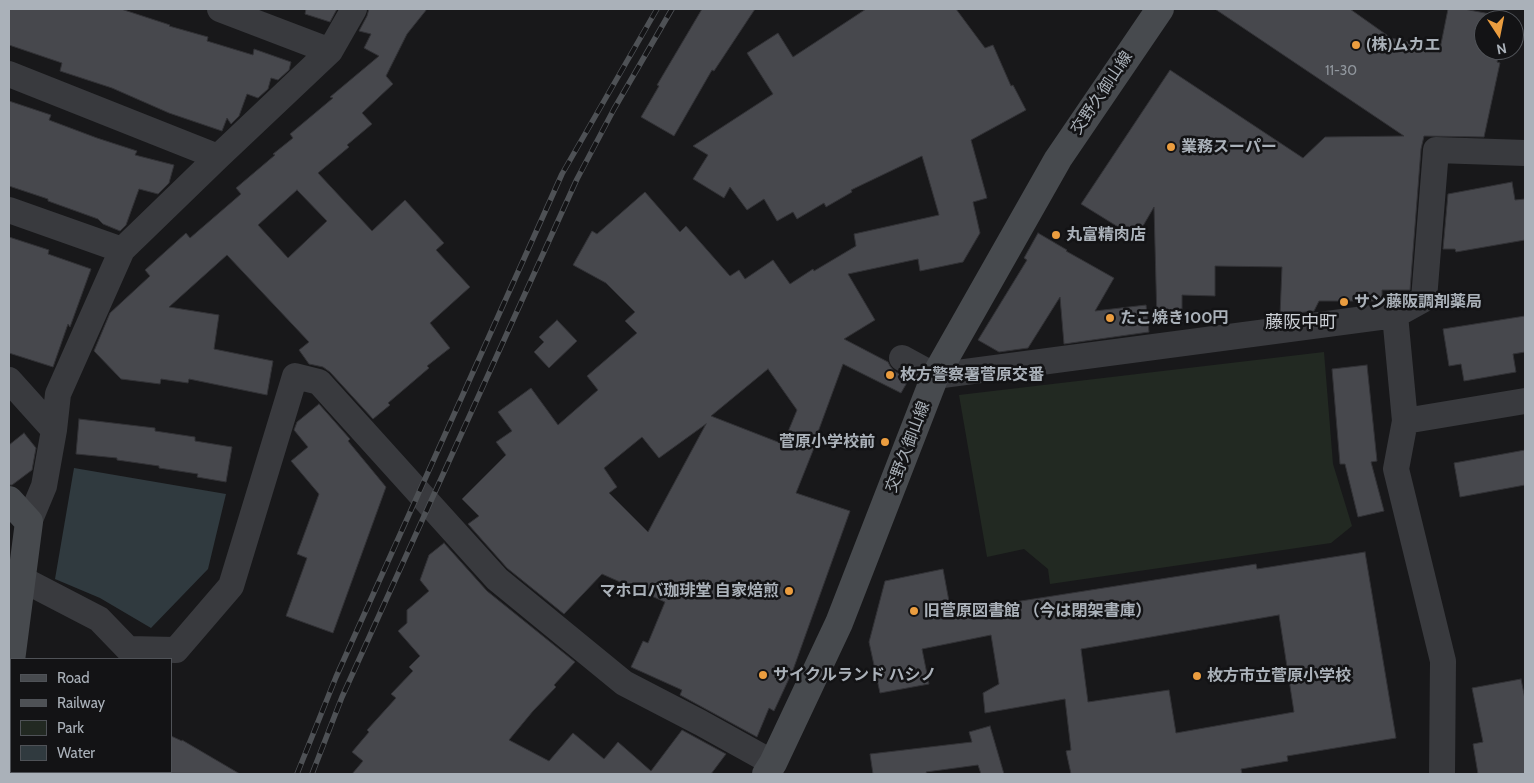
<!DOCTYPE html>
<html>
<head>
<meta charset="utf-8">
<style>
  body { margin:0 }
  #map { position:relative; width:1534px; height:783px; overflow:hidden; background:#18181a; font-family:Cabin,sans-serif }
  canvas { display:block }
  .frame { position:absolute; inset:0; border:10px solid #aab1b9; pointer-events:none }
  .legend { position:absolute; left:10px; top:658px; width:162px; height:115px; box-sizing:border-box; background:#131315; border:1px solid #4f5257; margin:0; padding:6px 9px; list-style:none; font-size:15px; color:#aab1b9 }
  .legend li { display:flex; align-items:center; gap:10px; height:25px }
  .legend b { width:25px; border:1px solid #4f5257 }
  .north { position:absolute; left:1474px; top:10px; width:50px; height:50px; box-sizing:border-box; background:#131315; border:1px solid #4f5257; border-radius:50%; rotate:169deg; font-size:14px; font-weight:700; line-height:20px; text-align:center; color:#aab1b9 }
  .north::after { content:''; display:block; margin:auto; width:18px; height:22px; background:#eb9d3f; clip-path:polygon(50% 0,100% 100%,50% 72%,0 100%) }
</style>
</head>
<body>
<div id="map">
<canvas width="1534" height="783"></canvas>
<div class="frame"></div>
<ul class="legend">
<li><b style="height:6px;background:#474a4e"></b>Road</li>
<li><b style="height:6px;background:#4e5155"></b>Railway</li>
<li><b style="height:14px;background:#222922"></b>Park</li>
<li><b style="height:14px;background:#303a3f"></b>Water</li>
</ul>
<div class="north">N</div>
</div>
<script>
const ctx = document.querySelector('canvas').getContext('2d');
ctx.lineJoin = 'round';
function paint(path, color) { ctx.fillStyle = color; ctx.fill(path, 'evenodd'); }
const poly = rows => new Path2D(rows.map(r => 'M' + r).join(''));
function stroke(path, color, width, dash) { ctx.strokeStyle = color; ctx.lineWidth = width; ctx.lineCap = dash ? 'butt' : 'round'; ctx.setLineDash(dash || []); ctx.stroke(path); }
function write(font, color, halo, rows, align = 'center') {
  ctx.font = font + ' Cabin,"Noto Sans JP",sans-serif'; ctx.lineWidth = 5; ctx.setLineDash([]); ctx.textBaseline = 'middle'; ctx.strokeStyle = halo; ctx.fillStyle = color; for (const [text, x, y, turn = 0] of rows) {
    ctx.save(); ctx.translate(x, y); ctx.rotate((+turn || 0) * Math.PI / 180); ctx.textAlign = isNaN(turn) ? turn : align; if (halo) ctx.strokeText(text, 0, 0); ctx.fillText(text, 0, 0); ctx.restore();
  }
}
paint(poly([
  [1324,352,1333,464,1352,526,1331,543,1050,584,1048,569,1024,549,987,557,959,395]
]), '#222922');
paint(poly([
  [74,468,226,494,208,569,151,628,100,598,55,579]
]), '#303a3f');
const building = poly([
  [9,9,121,9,170,25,169,26,208,37,207,41,253,55,254,49,291,62,289,70,278,80,271,78,268,89,258,98,247,94,239,116,231,124,227,118,222,131,169,113,112,88,60,71,62,63,9,45,9,9],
  [306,9,337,9,330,22,305,14,306,9],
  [369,9,427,9,407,34,386,76,393,84,362,113,372,124,347,145,349,147,318,173,372,231,405,200,444,243,436,250,470,287,430,323,450,348,427,366,429,368,388,403,390,405,373,419,330,372,323,367,309,364,299,350,309,342,227,255,169,307,219,315,214,349,273,361,267,395,189,379,188,383,161,379,160,384,121,379,94,351,110,313,150,276,145,270,186,233,190,238,241,194,236,188,275,155,273,154,293,138,290,134,333,98,330,97,379,56,364,48,371,34,359,31,367,16,369,9],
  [297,190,327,221,288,258,258,225,297,190],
  [702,9,755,9,714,71,712,70,674,136,641,117,659,86,657,85,702,9],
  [866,9,956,9,985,48,993,45,1011,86,1013,85,1026,110,971,140,987,198,973,202,980,233,963,262,920,271,918,259,848,274,875,320,844,339,888,362,890,366,894,371,909,379,901,393,843,364,818,432,820,433,796,493,850,511,793,670,774,711,769,708,757,737,680,695,682,690,631,667,643,641,648,643,665,602,602,574,564,614,507,568,468,524,479,516,462,499,506,455,496,442,512,431,498,412,531,388,558,425,598,390,587,376,637,333,625,321,635,312,606,283,573,265,592,231,597,234,645,192,680,232,686,226,730,276,739,270,745,279,773,260,790,284,813,269,814,271,856,246,854,234,939,215,922,156,851,190,852,192,826,207,824,203,797,219,793,212,777,221,764,199,747,210,730,187,724,198,693,179,708,155,693,146,773,94,747,53,778,33,793,57,866,9],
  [768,369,797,410,783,444,711,416,768,369],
  [706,424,658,513,648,532,609,493,617,487,604,468,642,437,659,458,706,424],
  [1215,9,1350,9,1391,38,1440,49,1448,9,1464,9,1506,17,1506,20,1484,20,1484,50,1500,50,1497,62,1500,63,1484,137,1424,136,1421,149,1410,290,1382,290,1382,301,1319,301,1314,311,1280,315,1282,267,1215,266,1215,296,1182,295,1182,322,1157,322,1154,207,1136,238,1081,204,1170,70,1303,158,1325,137,1404,136,1215,9],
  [9,101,51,115,49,120,97,138,137,151,135,155,174,165,169,183,158,194,139,189,126,225,120,231,103,224,98,219,48,201,48,199,9,186,9,101],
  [1512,182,1515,200,1525,199,1525,240,1456,252,1455,249,1443,249,1448,194,1512,182],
  [1038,233,1067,250,1066,251,1114,278,1095,311,1146,305,1149,332,1064,344,1060,297,1028,348,999,352,978,340,1027,260,1024,258,1038,233],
  [9,237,49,250,48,254,91,269,70,327,68,324,53,367,9,353,9,237],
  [1525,316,1525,352,1513,354,1516,372,1464,381,1461,364,1449,366,1443,329,1525,316],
  [557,320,577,341,549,368,534,352,544,342,539,337,557,320],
  [1367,365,1377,461,1371,462,1384,511,1358,517,1345,464,1340,464,1332,369,1367,365],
  [319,404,350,439,348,441,386,487,333,633,286,616,307,558,297,554,319,494,291,461,308,447,294,430,297,422,319,404],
  [79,419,155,428,155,431,195,437,195,441,232,447,226,482,197,477,198,474,159,468,159,466,117,460,117,458,76,454,79,419],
  [24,433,36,448,32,470,12,485,9,485,9,445,24,433],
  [1525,450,1525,485,1460,497,1454,463,1525,450],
  [444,543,487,591,575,662,554,685,556,687,533,711,509,740,549,761,573,733,604,759,618,742,651,771,682,730,726,754,711,774,352,774,363,761,352,752,369,732,367,730,396,698,391,694,413,671,409,667,420,656,398,631,407,623,407,610,429,591,420,580,429,555,444,543],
  [1365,552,1396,738,1287,756,1288,761,1241,769,1242,774,1071,774,1066,751,1071,750,1065,699,985,713,983,693,999,684,991,635,922,649,929,684,880,693,869,642,885,581,943,569,951,612,1256,564,1257,569,1365,552],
  [1279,615,1294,712,1176,733,1169,690,1088,702,1081,649,1279,615],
  [1521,679,1525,699,1525,774,1478,774,1473,744,1483,742,1472,688,1521,679],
  [990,726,1004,774,981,774,978,765,926,772,927,774,873,774,870,754,972,742,969,732,990,726],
  [171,736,182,741,182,740,240,774,171,774,171,736]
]);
paint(building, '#47484d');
stroke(building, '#323236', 1);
stroke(poly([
  [220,9,330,51],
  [9,74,218,157],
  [9,210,122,250],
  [1395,315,1424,299,1436,150,1525,153],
  [902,358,935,376,1395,315,1405,421,1396,469,1443,661,1442,774],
  [9,380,54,430],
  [1405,421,1525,401],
  [29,522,44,486,54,430,58,394,122,250,218,157,330,51,354,9],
  [22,579,99,619,128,649,176,650,231,586,295,376,319,382,497,579,624,683,701,723,773,763]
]), '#393a3e', 26);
stroke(poly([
  [9,500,29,522,9,676],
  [766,774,773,763,839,623,935,376,1058,159,1160,9]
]), '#474a4e', 28);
const rail = poly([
  [297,774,336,677,562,174,657,9],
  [312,774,342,697,577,179,614,109,672,9]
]);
stroke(rail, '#4e5155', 5.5);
stroke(rail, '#131315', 4, [11]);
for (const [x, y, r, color] of [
  [1356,45,5,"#eb9d3f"],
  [1171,147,5,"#eb9d3f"],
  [1056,235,5,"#eb9d3f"],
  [1344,302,5,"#eb9d3f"],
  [1110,318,5,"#eb9d3f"],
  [890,375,5,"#eb9d3f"],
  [885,442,5,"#eb9d3f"],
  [789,591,5,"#eb9d3f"],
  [914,611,5,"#eb9d3f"],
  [763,675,5,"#eb9d3f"],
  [1197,676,5,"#eb9d3f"]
]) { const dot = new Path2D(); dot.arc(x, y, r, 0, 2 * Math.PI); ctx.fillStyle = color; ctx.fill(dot); stroke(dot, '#131315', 2); }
write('14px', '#91979e', null, [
  ["11-30",1341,71]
]);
write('bold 16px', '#aab1b9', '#131315', [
  ["(株)ムカエ",1366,45],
  ["業務スーパー",1181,147],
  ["丸富精肉店",1066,235],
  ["サン藤阪調剤薬局",1354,302],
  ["たこ焼き100円",1120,318],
  ["枚方警察署菅原交番",900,375],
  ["菅原小学校前",875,442,"right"],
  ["マホロバ珈琲堂 自家焙煎",779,591,"right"],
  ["旧菅原図書館 （今は閉架書庫）",924,611],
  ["サイクルランド ハシノ",773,675],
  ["枚方市立菅原小学校",1207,676]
], 'left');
write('16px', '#aab1b9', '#131315', [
  ["交野久御山線",1102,93,-56],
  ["交野久御山線",908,447,-69]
]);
write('18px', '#cbcfd5', '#131315', [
  ["藤阪中町",1301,323]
]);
</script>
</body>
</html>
